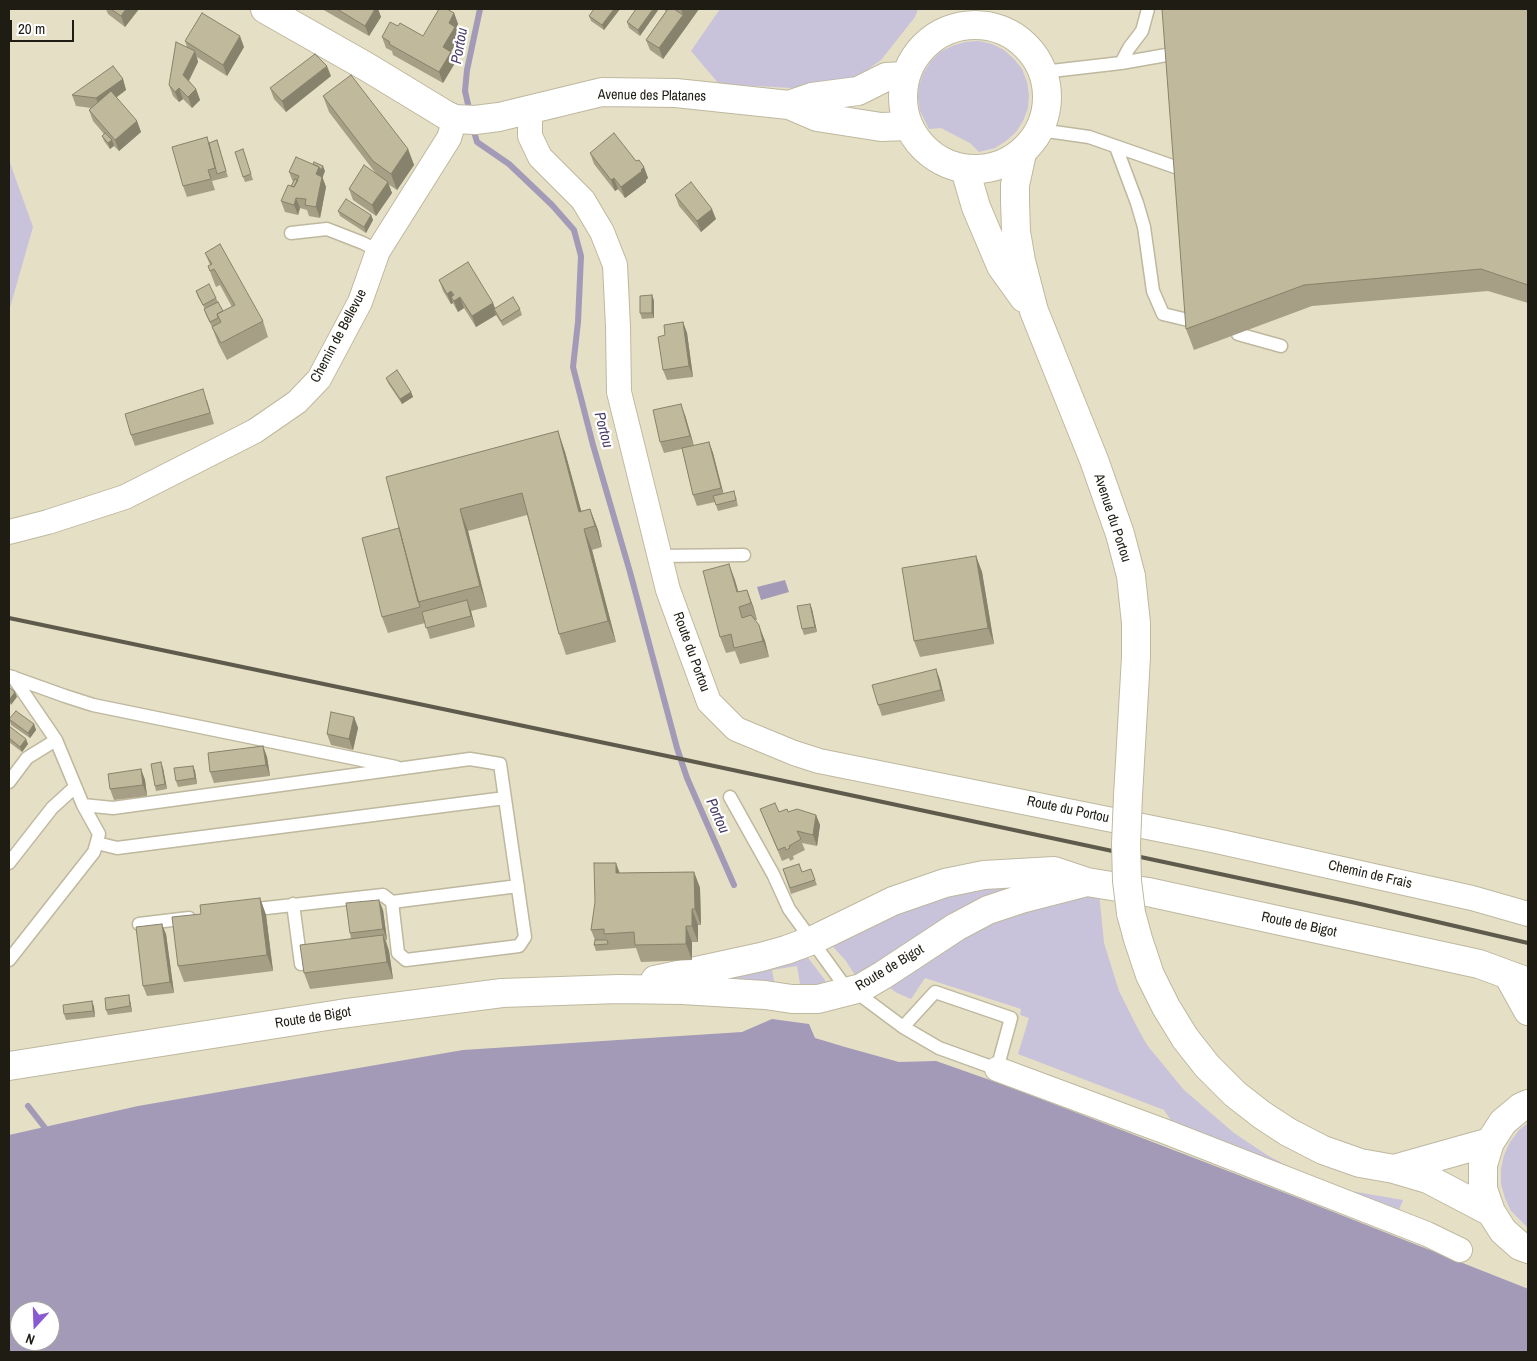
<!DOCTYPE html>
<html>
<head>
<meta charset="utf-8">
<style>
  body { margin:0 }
  #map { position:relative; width:1537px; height:1361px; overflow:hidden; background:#e5dfc5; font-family:"Archivo Narrow",sans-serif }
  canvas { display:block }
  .frame { position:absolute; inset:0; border:10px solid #1e1c13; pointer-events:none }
  .north { position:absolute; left:10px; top:1301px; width:50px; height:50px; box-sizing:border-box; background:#fff; border:1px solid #a5a4a1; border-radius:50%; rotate:200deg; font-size:14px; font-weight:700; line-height:20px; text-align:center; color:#1e1c13 }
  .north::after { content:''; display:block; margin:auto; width:18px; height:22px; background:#8859d2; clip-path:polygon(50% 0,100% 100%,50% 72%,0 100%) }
  .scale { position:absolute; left:10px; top:20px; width:64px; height:22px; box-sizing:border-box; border:2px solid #1e1c13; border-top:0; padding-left:6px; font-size:15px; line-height:18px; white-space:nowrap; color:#1e1c13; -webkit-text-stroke:4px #fff; paint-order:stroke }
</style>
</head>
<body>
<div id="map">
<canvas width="1537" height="1361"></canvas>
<div class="frame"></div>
<div class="north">N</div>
<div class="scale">20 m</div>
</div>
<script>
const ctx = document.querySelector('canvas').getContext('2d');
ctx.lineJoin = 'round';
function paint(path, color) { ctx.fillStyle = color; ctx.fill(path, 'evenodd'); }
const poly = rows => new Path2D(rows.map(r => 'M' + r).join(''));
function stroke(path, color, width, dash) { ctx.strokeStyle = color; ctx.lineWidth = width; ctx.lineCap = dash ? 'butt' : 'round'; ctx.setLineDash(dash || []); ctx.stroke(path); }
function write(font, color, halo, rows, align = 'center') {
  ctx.font = font + ' "Archivo Narrow",sans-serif'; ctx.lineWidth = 4.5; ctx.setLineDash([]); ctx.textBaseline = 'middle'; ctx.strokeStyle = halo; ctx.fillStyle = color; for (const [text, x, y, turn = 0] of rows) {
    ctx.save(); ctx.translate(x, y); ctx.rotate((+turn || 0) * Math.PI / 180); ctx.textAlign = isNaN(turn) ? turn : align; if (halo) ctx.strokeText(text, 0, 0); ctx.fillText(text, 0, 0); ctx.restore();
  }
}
paint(poly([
  [720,9,918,9,915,17,881,60,857,77,791,88,719,84,691,51],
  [979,41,992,44,1004,50,1014,59,1022,69,1027,82,1029,95,1028,108,1023,121,1016,132,1006,141,995,148,979,152,970,143,941,128,929,129,920,111,918,98,919,85,924,72,931,61,940,52,952,46,965,42],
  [9,160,33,227,9,311],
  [1015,879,1019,892,858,980,846,961,828,941,911,901],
  [1099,892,1104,943,1119,991,1137,1027,1147,1045,1184,1090,1234,1133,1267,1155,1293,1169,1351,1191,1403,1200,1397,1215,1174,1125,1164,1110,1018,1054,1029,1018,1020,1015,1021,1009,925,978,911,999,897,993,890,988,890,985,994,918],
  [805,954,825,980,826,989,801,990,797,966,772,970,775,985,704,981],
  [1528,1123,1528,1228,1511,1211,1505,1198,1501,1184,1501,1169,1504,1155,1510,1142,1519,1130]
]), '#c9c2db');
paint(poly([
  [785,580,789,592,761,600,757,587],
  [772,1019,809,1024,815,1038,845,1047,899,1062,936,1061,1007,1086,1293,1196,1526,1288,1528,1289,1528,1352,9,1352,9,1135,138,1106,463,1050,742,1032],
  [20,1311,50,1311,50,1341,20,1341]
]), '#a29ab7');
stroke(poly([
  [470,113,465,91,467,70,480,9],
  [473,128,477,142,509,164,552,205,574,230,581,256,578,322,573,367,593,445,630,572,677,748,687,778,734,885],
  [28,1106,49,1133]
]), '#a29ab7', 6);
const service = poly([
  [1121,63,1129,48,1142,31,1148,9],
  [1043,72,1121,63,1172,54],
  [1040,130,1089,137,1181,169],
  [1116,147,1137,203,1144,227,1153,291,1163,314,1192,321],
  [291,233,327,229,363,243,378,251],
  [1238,334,1281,346],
  [660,556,744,555],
  [9,676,65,696,93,705,396,767],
  [9,782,27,758,56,740],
  [730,797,773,874,789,909,849,992,860,995,903,1027,939,1048,997,1069,1011,1018,935,992,903,1027],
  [83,805,113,808,470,759,500,764,525,937,519,946,406,960,398,953,392,902,383,895,248,910],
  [97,843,117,848,505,798],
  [9,863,52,808,75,787],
  [392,902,518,886],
  [293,904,301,964],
  [139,924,189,918],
  [9,960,94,852,99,834,83,805,56,740,13,677]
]);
const minor = poly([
  [530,108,530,136,540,157,583,200,602,232,615,265,618,327,619,392,668,590,709,702,736,729,794,753,819,761,1212,840,1472,898,1528,914],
  [9,532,48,522,125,497,255,431,297,402,319,379,360,302,378,251,449,138,455,119],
  [997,1069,1169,1133,1427,1234,1460,1250]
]);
const tertiary = poly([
  [265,9,367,67,446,115,455,119,475,120,499,117,602,92,676,93,789,105,817,117,881,127,908,126],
  [789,105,812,97,858,91,886,77,905,76]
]);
const secondary = poly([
  '903 97a72 72 0 1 1 144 0a72 72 0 1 1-144 0Z',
  [1022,153,1015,185,1015,200,1016,232,1021,261,1034,311,1094,460,1120,534,1131,576,1136,623,1136,657,1128,796],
  [965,169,976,207,1001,266,1024,298],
  [1131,913,1138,939,1150,975,1166,1007,1185,1038,1207,1066,1235,1094,1262,1115,1288,1132,1323,1150,1360,1163,1394,1169,1428,1179,1491,1212],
  [1508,975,1528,1011],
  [655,980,761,957,786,950,813,940,893,901,945,883,984,875,1054,871,1087,882,1148,892,1479,964,1528,982],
  [9,1066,340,1014,502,993,619,989,682,990,765,995,792,999,818,999,861,988,883,975,956,927,988,910,1021,899,1087,882],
  [1528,1104,1521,1107,1503,1122,1490,1142,1483,1165,1483,1189,1491,1212,1503,1231,1520,1246,1528,1249],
  [1394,1169,1490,1142]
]);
stroke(service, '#beb89f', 15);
stroke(minor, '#beb89f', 26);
stroke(tertiary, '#beb89f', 30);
stroke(secondary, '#beb89f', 30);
stroke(service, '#fff', 12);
stroke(minor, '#fff', 24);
stroke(tertiary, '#fff', 28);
stroke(secondary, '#fff', 28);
stroke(poly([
  [9,618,686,760,1356,903,1528,943]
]), '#5e5a4c', 4);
const secondaryBridge = poly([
  [1128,796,1126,844,1127,881,1131,913]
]);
stroke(secondaryBridge, '#beb89f', 30, []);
stroke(secondaryBridge, '#fff', 28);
paint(poly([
  [106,9,139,9,125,27,108,14],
  [322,9,378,9,381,17,369,36],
  [620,9,604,30,591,21,589,16],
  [636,9,640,36,629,28,627,22],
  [663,9,699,9,663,59,650,50,646,40,666,11],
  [1528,9,1528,303,1488,291,1312,306,1194,350,1186,329],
  [454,13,458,24,456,28,459,38,451,52,455,63,443,83,393,55,392,51,386,48,382,37,398,26,423,36],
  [185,41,244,47,227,76,197,57,198,62,189,81,196,89,200,100,192,108,183,99,179,102,173,96,169,85,187,47],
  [331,76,286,112,274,99,270,88],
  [123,79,126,90,116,98,137,121,141,132,119,151,113,145,110,149,104,141,102,136,104,134,93,121,89,110,91,108,76,106,72,95],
  [323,96,408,149,414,165,397,190,388,184,392,193,376,216,353,200,349,189,377,175,329,112],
  [207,137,209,143,217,140,228,177,212,181,215,190,187,197,183,186],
  [243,149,253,180,245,182,243,177],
  [590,153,636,161,644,167,648,178,646,180,646,182,625,198,618,189,615,191,594,164],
  [325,171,323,176,323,179,326,187,320,218,309,216,307,210,300,208,298,215,285,212,281,201,291,186,293,182,289,172],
  [675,195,716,219,701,232,679,206],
  [338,211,371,215,373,220,366,233,340,216],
  [205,253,263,321,268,337,227,360,218,343,212,327,206,315,204,309,205,309,198,297,196,291,216,298,218,302,223,311,232,307,220,285,216,287,214,282,208,266,210,265],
  [439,280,493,303,495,308,520,309,522,315,503,326,496,315,476,327,464,308,458,312,455,307,453,303,451,304,443,291],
  [652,295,654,301,654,318,642,319,640,313],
  [683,322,687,333,693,377,667,380,663,370,665,335],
  [386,378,411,392,413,397,402,404,388,383],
  [207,400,214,424,135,446,131,435],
  [685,415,694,446,709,442,713,453,723,494,736,497,738,506,718,511,715,502,697,506,693,495,682,449,664,453,660,442],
  [558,431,565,452,581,511,590,509,598,530,602,547,592,550,616,642,566,655,559,634,527,515,468,531,487,607,471,611,475,627,430,639,425,623,388,633,382,617,399,528],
  [976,556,982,572,994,644,920,657,914,641],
  [729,564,738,592,747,590,753,606,757,620,755,620,765,641,769,657,740,664,735,651,726,653,720,637],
  [810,604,812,609,817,632,804,635,802,629],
  [936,669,940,680,945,701,882,716,878,705],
  [354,717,358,728,353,750,331,745,327,734],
  [9,719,34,724,36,730,30,738,11,725],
  [9,726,28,744,22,752,9,742],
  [263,746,267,757,270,776,214,783,210,772],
  [193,766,195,771,197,784,178,787,176,781],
  [163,768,167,789,156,791,155,786],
  [141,769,145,780,147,796,114,800,110,789],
  [760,809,779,812,816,815,820,825,817,846,802,843,805,850,793,856,794,859,790,861,789,858,782,861],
  [783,869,802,872,811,869,817,885,791,894],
  [694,872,700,888,701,925,698,925,698,942,692,942,692,960,641,962,636,948,596,951,594,945,595,940,591,930,620,873],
  [260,898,266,915,273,971,184,982,178,966,201,914],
  [383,910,387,940,386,940,389,951,393,979,310,989,304,973,351,938,350,933],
  [166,934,174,993,147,996,143,986],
  [129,995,130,1000,132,1012,108,1015,106,1010],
  [92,1001,94,1007,95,1017,66,1020,64,1014]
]), '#a69f85');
paint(poly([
  [126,9,139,9,125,27,121,16],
  [375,9,378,9,381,17,369,36,365,26],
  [614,9,620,9,604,30,602,25],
  [653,9,659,9,640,36,638,30],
  [681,9,699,9,687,26],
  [454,13,458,24,456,28,459,38,448,57,451,52,455,63,443,83,439,72,443,47,449,23],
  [683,15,687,26,663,59,659,48],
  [240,36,244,47,227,76,223,65],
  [195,51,198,62,186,86,183,75],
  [327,66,331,76,286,112,282,101],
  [123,79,126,90,100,109,96,98],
  [179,88,183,99,179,102,175,92],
  [196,89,200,100,192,108,188,97],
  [137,121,141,132,119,151,115,140],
  [112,140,114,146,110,149,108,143],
  [408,149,414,165,397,190,391,174],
  [323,166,325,171,323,176,323,179,326,187,320,218,316,207,316,174,319,167],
  [644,167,648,178,646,180,646,182,625,198,621,187],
  [614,178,618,189,615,191,611,180],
  [388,182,392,193,376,216,372,205],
  [296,198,300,208,298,215,294,205],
  [712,209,716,219,701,232,697,221],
  [371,215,373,220,366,233,364,227],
  [451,291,455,300,460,297,464,308,458,312,454,301,451,297,453,303,451,304,447,294],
  [652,295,654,301,654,318,652,313],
  [493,303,497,314,494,309,496,315,476,327,472,316],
  [683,322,687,333,693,377,689,366],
  [411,392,413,397,402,404,400,399],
  [681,404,685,415,694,446,690,436],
  [558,431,565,452,586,528,579,512],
  [709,442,713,453,725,499,721,488],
  [460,509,468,531,487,607,480,586],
  [590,509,598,530,602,547,595,526],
  [584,529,592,550,616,642,608,621],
  [976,556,982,572,994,644,988,628],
  [729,564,735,580,743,608,737,592],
  [747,590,753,606,757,620,751,603],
  [467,600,471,611,475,627,471,616],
  [810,604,812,609,817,632,815,627],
  [759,625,765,641,769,657,763,641],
  [936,669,940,680,945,701,941,690],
  [15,692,17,697,11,705,9,700],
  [354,717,358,728,353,750,349,739],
  [34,724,36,730,30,738,28,733],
  [26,739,28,744,22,752,20,747],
  [263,746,267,757,270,776,266,765],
  [161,762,163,768,167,789,165,784],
  [193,766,195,771,197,784,195,778],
  [141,769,145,780,147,796,143,785],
  [816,815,820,825,817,846,813,835],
  [616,863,622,879,616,873],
  [694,872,700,888,701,925,695,909],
  [260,898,266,915,273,971,267,955],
  [379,900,383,910,387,940,383,929],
  [692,909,698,925,698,942,692,926],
  [162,924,166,934,174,993,170,982],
  [686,926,692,942,692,960,686,944],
  [383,935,389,951,393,979,387,962],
  [129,995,130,1000,132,1012,130,1006],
  [92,1001,94,1007,95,1017,93,1011]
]), '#87826c');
const building = poly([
  [111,9,126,9,121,16,111,9],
  [337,9,375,9,365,26,337,9],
  [439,9,447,9,454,13,449,23,455,27,443,47,451,52,439,72,389,44,390,42,382,37,390,22,398,26,400,23,423,36,439,9],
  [594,9,614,9,602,25,589,16,594,9],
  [636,9,653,9,638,30,627,22,636,9],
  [668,9,674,9,683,15,659,48,646,40,668,9],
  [1162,9,1528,9,1528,285,1481,269,1304,285,1186,329,1162,9],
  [202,13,240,36,223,65,185,41,202,13],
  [176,42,195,51,183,75,196,89,188,97,179,88,175,92,169,85,176,42],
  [315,54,327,66,282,101,270,88,315,54],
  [113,66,123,79,96,98,72,95,113,66],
  [351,75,408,149,391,174,373,161,323,96,351,75],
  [111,91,137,121,115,140,89,110,111,91],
  [105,133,112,140,108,143,102,136,105,133],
  [614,133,636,161,639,160,644,167,641,170,642,171,621,187,614,178,611,180,590,153,614,133],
  [207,137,215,168,208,170,211,179,183,186,172,147,207,137],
  [217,140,226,171,217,174,209,143,217,140],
  [243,149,251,174,243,177,235,152,243,149],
  [296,157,319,167,316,174,322,177,316,207,305,205,306,199,296,198,294,205,281,201,288,185,294,187,299,176,289,172,296,157],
  [314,162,323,166,321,170,319,167,313,164,314,162],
  [364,165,388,182,372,205,349,189,364,165],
  [295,179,298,180,294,187,291,186,295,179],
  [691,182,712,209,697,221,675,195,691,182],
  [346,199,371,215,364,227,338,211,346,199],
  [220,244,263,321,221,343,212,327,221,322,217,314,235,305,214,269,210,271,208,266,212,264,205,253,220,244],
  [468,262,493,303,472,316,460,297,454,301,451,297,454,295,451,291,447,294,439,280,468,262],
  [209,284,216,298,203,305,196,291,209,284],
  [652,295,652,313,640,313,640,296,652,295],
  [513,297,520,309,501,321,494,309,513,297],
  [218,302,223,311,217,314,218,318,210,322,204,309,218,302],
  [683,322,689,366,663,370,658,337,665,335,664,325,683,322],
  [397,370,411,392,400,399,386,378,397,370],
  [203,389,210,413,131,435,125,414,203,389],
  [681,404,690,436,660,442,653,410,681,404],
  [558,431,579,512,590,509,595,526,584,529,608,621,559,634,522,493,460,509,480,586,418,602,386,477,558,431],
  [709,442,721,488,693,495,682,448,709,442],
  [734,491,736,500,716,505,713,496,734,491],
  [399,528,420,607,382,617,362,538,399,528],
  [976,556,988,628,914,641,902,568,976,556],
  [729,564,737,592,747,590,751,603,739,607,742,618,751,615,759,625,763,641,734,648,731,634,720,637,703,571,729,564],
  [467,600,471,616,426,628,422,612,467,600],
  [810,604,815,627,802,629,797,606,810,604],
  [936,669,941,690,878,705,872,685,936,669],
  [9,687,15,692,9,700,9,687],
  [16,711,34,724,28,733,9,719,16,711],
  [331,712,354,717,349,739,327,734,331,712],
  [9,726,26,739,20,747,9,738,9,726],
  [263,746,266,765,210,772,208,753,263,746],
  [161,762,165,784,155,786,151,764,161,762],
  [193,766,195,778,176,781,174,768,193,766],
  [141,769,143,785,110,789,108,774,141,769],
  [775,803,779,812,787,809,788,812,797,809,816,815,813,835,797,831,801,839,789,846,790,848,786,850,785,847,778,850,760,809,775,803],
  [594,863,616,863,616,873,694,872,695,909,692,909,692,926,686,926,686,944,635,945,634,932,604,934,604,929,591,930,595,902,594,863],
  [799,864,802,872,811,869,815,880,790,888,783,869,799,864],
  [260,898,267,955,178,966,172,917,201,914,200,905,260,898],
  [379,900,383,929,350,933,346,903,379,900],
  [162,924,170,982,143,986,136,927,162,924],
  [383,935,387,962,304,973,300,945,383,935],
  [595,940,607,940,608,944,594,945,595,940],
  [129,995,130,1006,106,1010,105,998,129,995],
  [92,1001,93,1011,64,1014,63,1005,92,1001]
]);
paint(building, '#c1b99b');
stroke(building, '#87826c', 1);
write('14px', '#1e1c13', '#fff', [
  ["Avenue des Platanes",652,96,1],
  ["Chemin de Bellevue",339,336,-62],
  ["Avenue du Portou",1112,518,72],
  ["Route du Portou",691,652,70],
  ["Route du Portou",1068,810,12],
  ["Chemin de Frais",1370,875,13],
  ["Route de Bigot",1299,925,12],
  ["Route de Bigot",890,968,-31],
  ["Route de Bigot",313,1018,-9]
]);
write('italic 15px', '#4b3d68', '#fff', [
  ["Portou",460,46,-80],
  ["Portou",603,430,75],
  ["Portou",717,816,66]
]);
</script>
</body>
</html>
